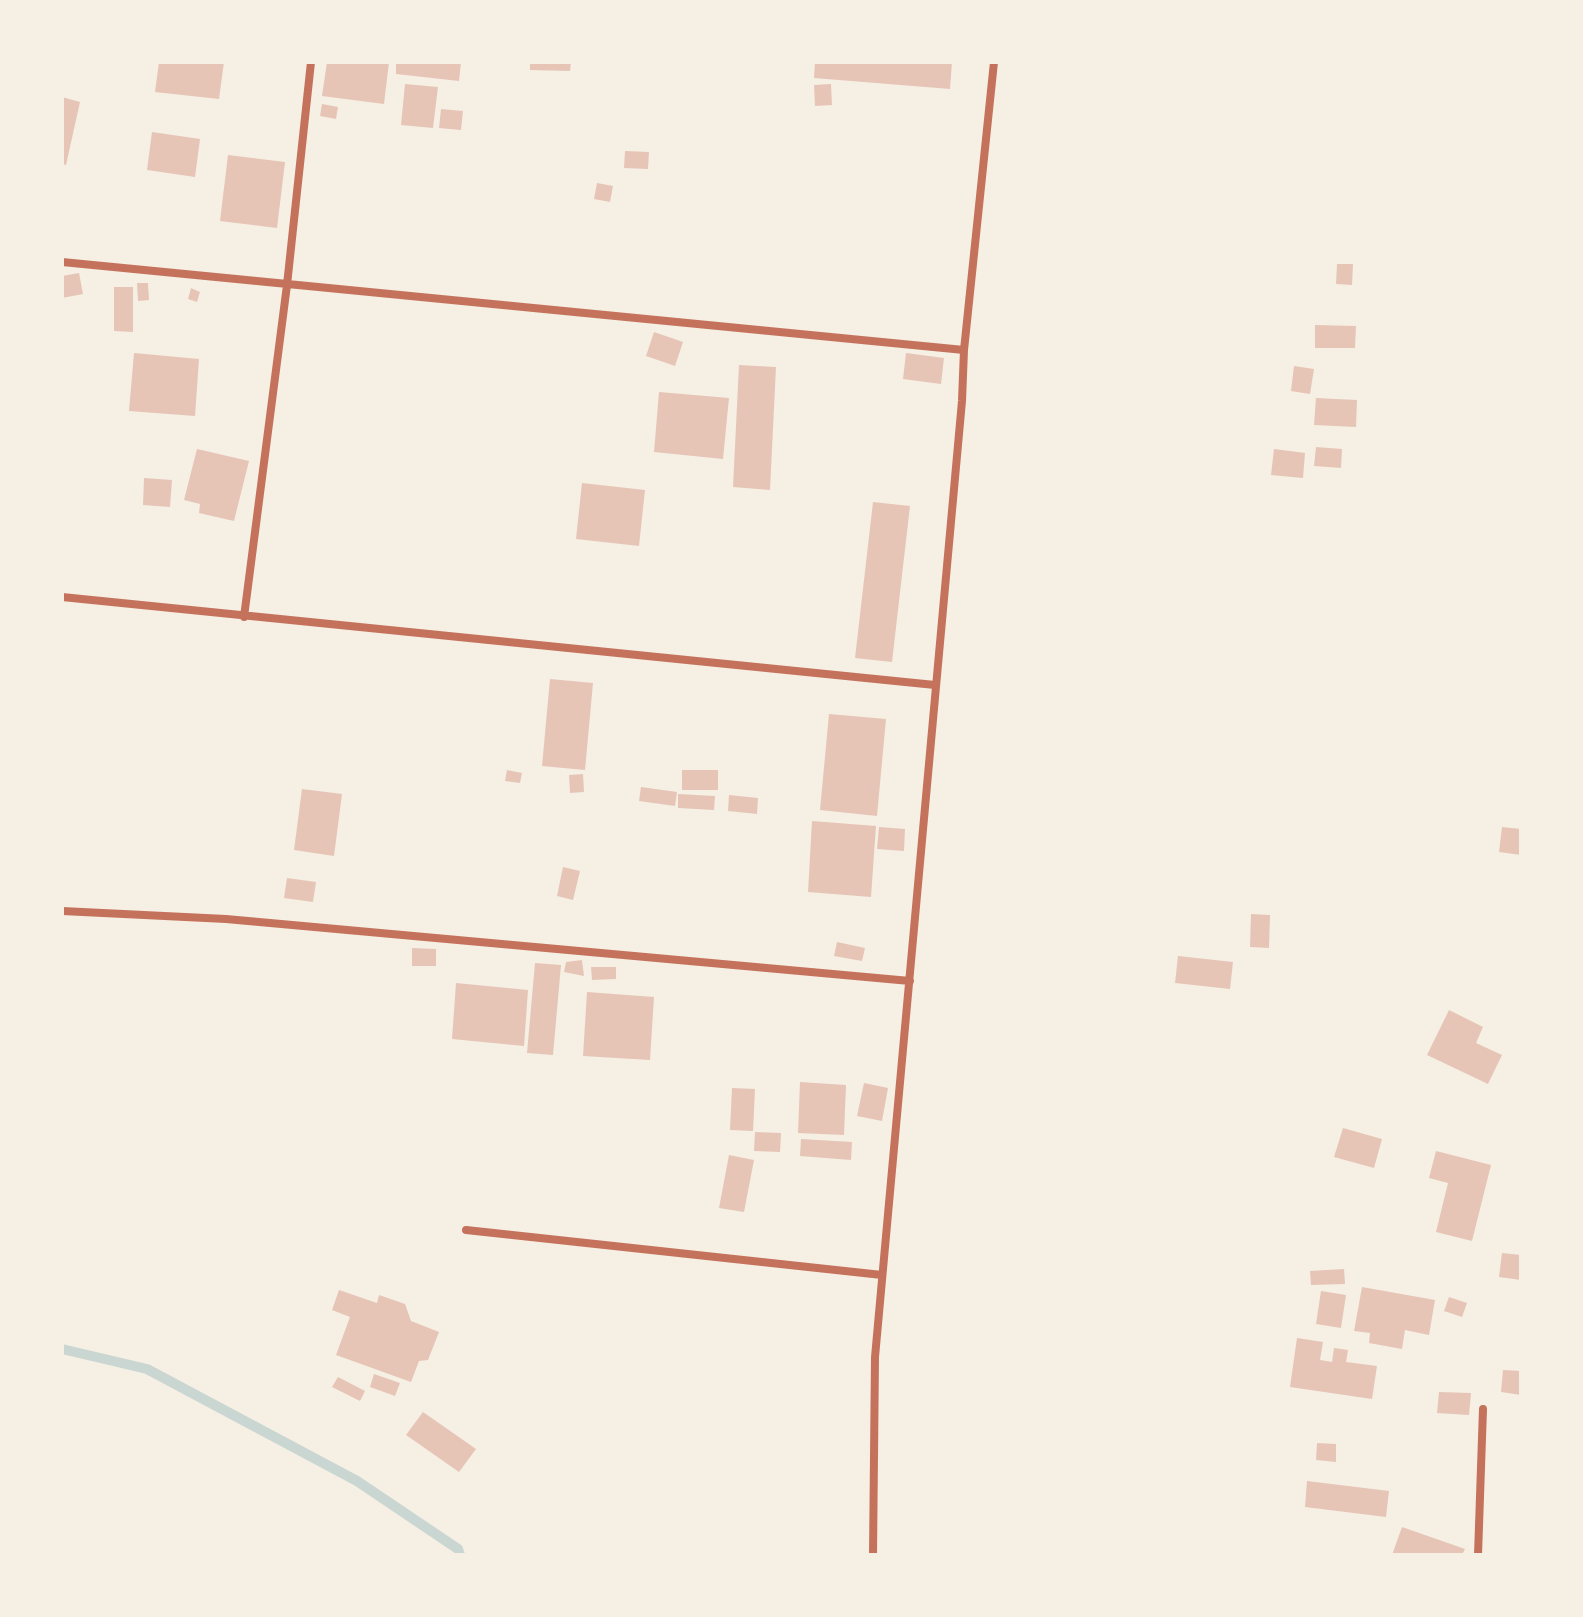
<!DOCTYPE html>
<html>
<head>
<meta charset="utf-8">
<style>
  body { margin:0 }
  #map { position:relative; width:1583px; height:1617px; overflow:hidden; background:#f6efe4; font-family:"Source Sans 3",sans-serif }
  canvas { display:block }
  .frame { position:absolute; inset:0; border:64px solid #f6efe4; pointer-events:none }
</style>
</head>
<body>
<div id="map">
<canvas width="1583" height="1617"></canvas>
<div class="frame"></div>
</div>
<script>
const ctx = document.querySelector('canvas').getContext('2d');
ctx.lineJoin = 'round';
const poly = rows => new Path2D(rows.map(r => 'M' + r).join(''));
function stroke(path, color, width, dash) { ctx.strokeStyle = color; ctx.lineWidth = width; ctx.lineCap = dash ? 'butt' : 'round'; ctx.setLineDash(dash || []); ctx.stroke(path); }
function paint(path, color) { ctx.fillStyle = color; ctx.fill(path, 'evenodd'); }
stroke(poly([
  [62,1349,147,1369,357,1481,458,1549,460,1555]
]), '#c9d6d2', 10);
paint(poly([
  [159,62,224,62,219,99,155,92],
  [327,62,389,62,384,104,322,96],
  [396,62,461,62,459,81,396,74],
  [530,62,571,62,570,71,530,70],
  [815,62,952,62,950,89,814,78],
  [405,84,438,87,433,128,401,125],
  [831,84,832,105,815,106,814,85],
  [62,97,80,102,66,165,62,164],
  [322,104,338,107,336,119,320,116],
  [441,109,463,111,461,130,439,128],
  [152,132,200,139,195,177,147,170],
  [625,151,649,152,648,169,624,168],
  [228,155,285,162,277,228,220,221],
  [597,183,613,186,610,202,594,199],
  [1337,264,1353,264,1352,285,1336,284],
  [79,273,83,294,62,298,62,276],
  [137,283,148,283,149,300,138,301],
  [114,287,133,287,133,332,114,331],
  [191,288,200,292,197,302,188,299],
  [1315,325,1356,326,1355,348,1315,348],
  [654,332,683,342,675,366,646,356],
  [134,353,199,359,195,416,129,411],
  [906,353,944,358,941,384,903,379],
  [739,365,776,367,770,490,733,487],
  [1294,366,1314,369,1310,394,1291,391],
  [659,392,729,398,723,459,654,452],
  [1316,398,1357,400,1356,427,1314,425],
  [1316,447,1342,449,1341,468,1314,466],
  [197,449,249,461,234,521,199,513,200,504,184,500],
  [1274,449,1305,453,1303,478,1271,475],
  [144,478,172,480,170,507,143,505],
  [582,483,645,490,639,546,576,539],
  [873,502,910,506,892,662,855,658],
  [550,679,593,683,585,770,542,766],
  [829,714,886,719,877,816,820,810],
  [507,770,522,773,520,783,505,781],
  [682,770,718,770,718,790,682,790],
  [583,774,584,792,570,793,569,775],
  [641,787,677,792,675,806,639,801],
  [302,789,342,794,334,856,294,850],
  [678,794,715,796,714,810,678,808],
  [729,795,758,798,757,814,728,811],
  [812,821,876,826,871,897,808,892],
  [879,827,905,829,904,851,877,849],
  [1502,827,1521,829,1521,855,1499,852],
  [563,867,580,871,573,900,557,896],
  [287,878,316,882,313,902,284,898],
  [1251,914,1270,915,1269,948,1250,947],
  [837,942,865,948,862,961,834,956],
  [412,948,436,949,436,966,412,966],
  [1178,956,1233,962,1230,989,1175,983],
  [582,960,584,976,564,972,566,962],
  [535,963,561,965,553,1055,527,1053],
  [591,967,616,967,616,979,592,980],
  [456,983,528,990,524,1046,452,1039],
  [587,992,654,997,650,1060,583,1056],
  [1449,1010,1483,1027,1476,1043,1502,1055,1488,1084,1427,1055],
  [800,1082,846,1085,844,1135,798,1133],
  [864,1083,888,1088,882,1121,857,1116],
  [732,1088,755,1089,753,1131,730,1130],
  [1343,1128,1382,1139,1374,1168,1334,1157],
  [755,1132,781,1133,780,1152,754,1151],
  [801,1139,852,1142,851,1160,800,1156],
  [1436,1151,1491,1165,1472,1241,1436,1232,1448,1183,1429,1178],
  [729,1155,754,1160,744,1212,719,1208],
  [1502,1253,1521,1255,1521,1280,1499,1277],
  [1344,1269,1345,1284,1311,1285,1310,1271],
  [1362,1287,1435,1300,1429,1335,1405,1330,1402,1349,1369,1343,1370,1333,1354,1331],
  [339,1290,377,1303,379,1295,405,1304,411,1321,439,1332,428,1360,419,1361,411,1382,336,1355,350,1317,332,1310],
  [1321,1291,1346,1295,1341,1328,1316,1324],
  [1449,1297,1467,1303,1462,1317,1444,1311],
  [1297,1338,1323,1342,1320,1360,1332,1362,1334,1348,1348,1350,1346,1362,1377,1366,1372,1399,1290,1387],
  [1503,1370,1521,1371,1521,1395,1501,1392],
  [374,1374,400,1383,395,1396,370,1387],
  [338,1377,365,1391,360,1401,332,1387],
  [1439,1392,1471,1393,1469,1415,1437,1413],
  [423,1412,476,1449,459,1472,406,1435],
  [1317,1443,1336,1444,1336,1462,1316,1460],
  [1307,1481,1389,1491,1386,1517,1305,1507],
  [1402,1527,1465,1549,1462,1555,1392,1555]
]), '#e6c5b7');
stroke(poly([
  [62,262,964,350],
  [62,597,935,685],
  [244,617,287,285,311,62],
  [62,911,226,919,910,981],
  [466,1230,882,1275],
  [873,1555,875,1357,962,401,964,350,994,62],
  [1478,1555,1483,1409]
]), '#c5725c', 8);
</script>
</body>
</html>
